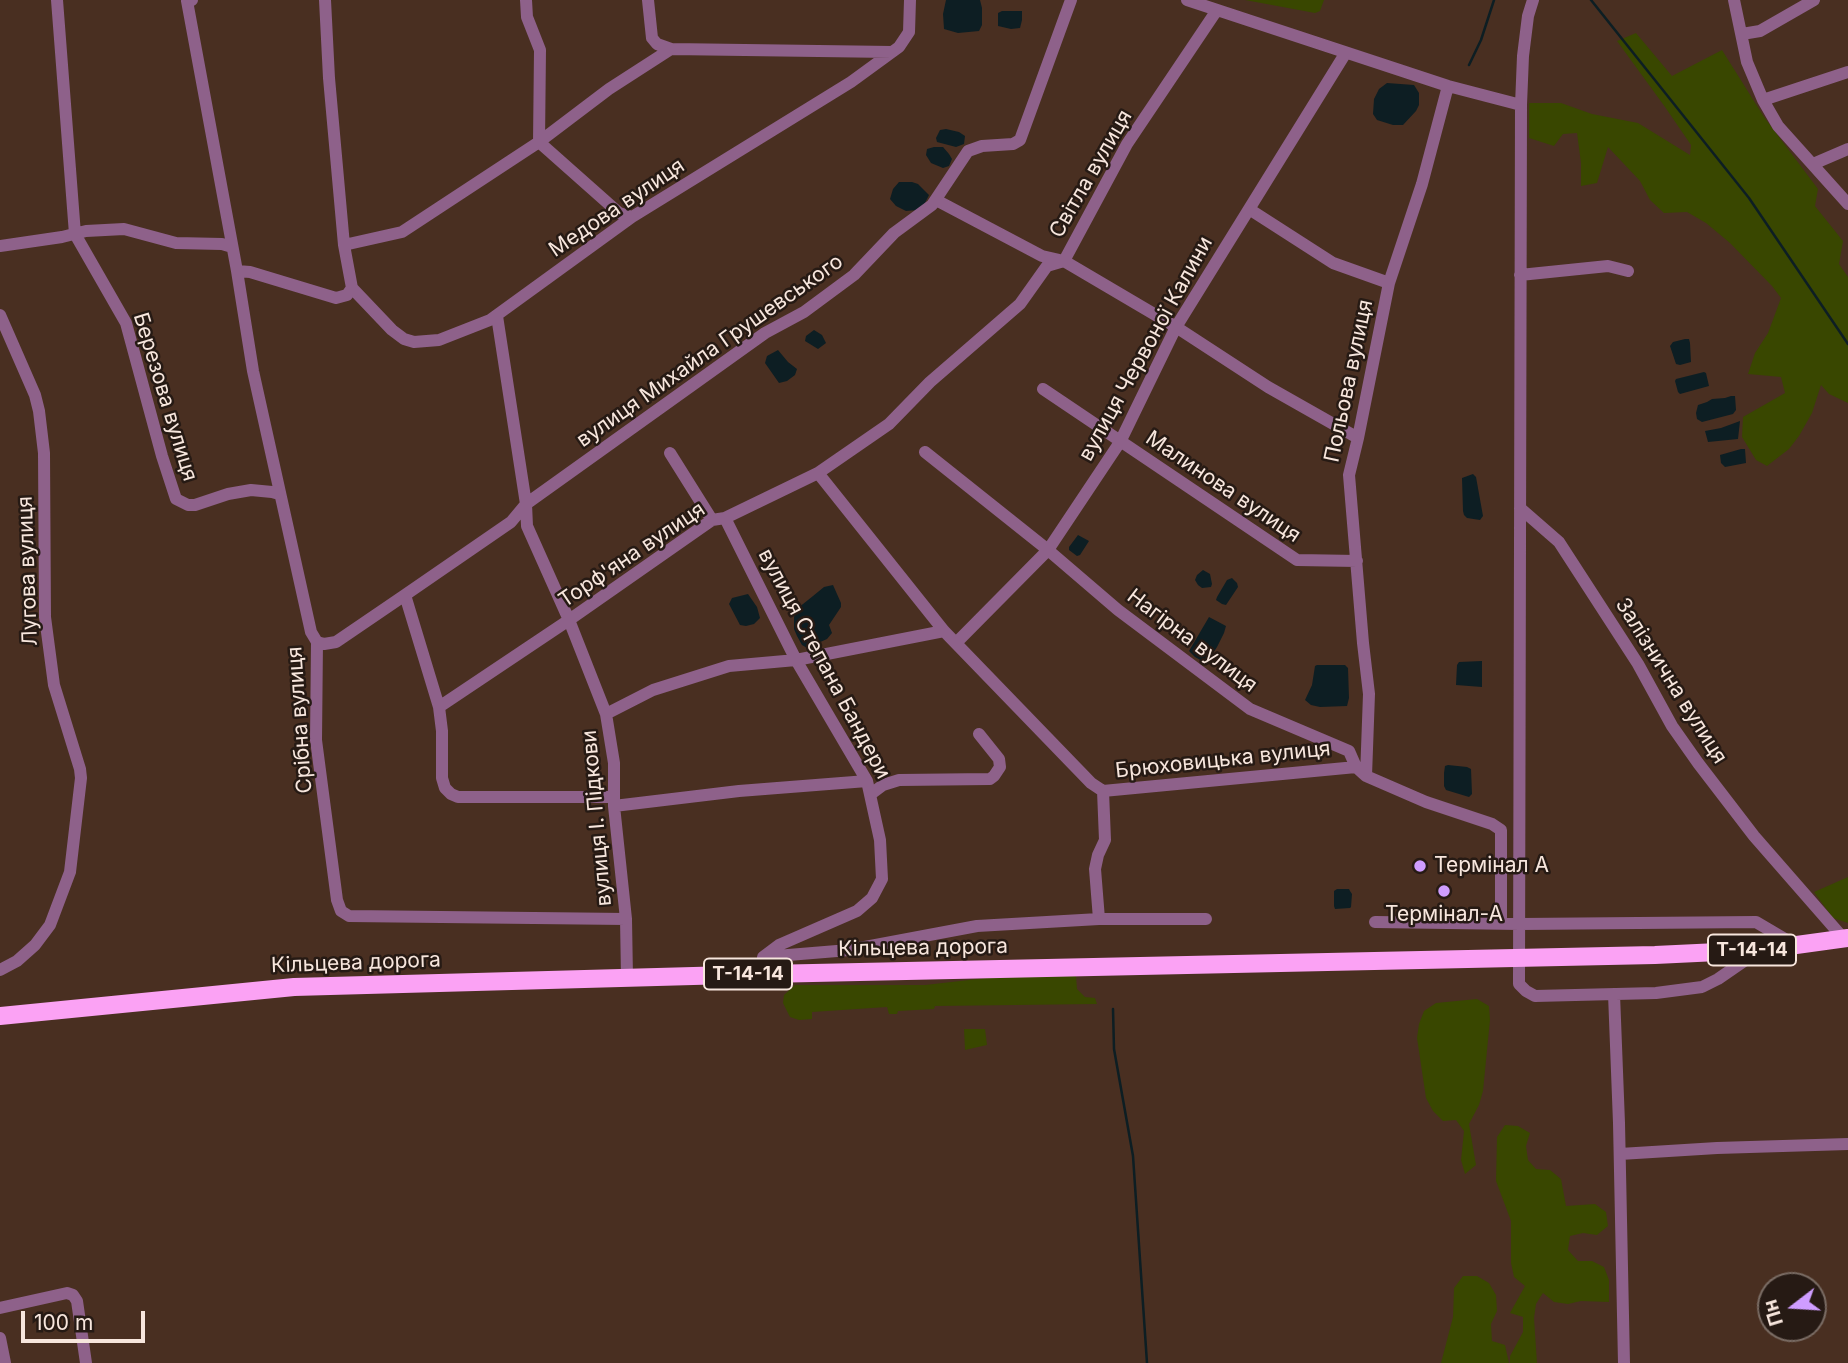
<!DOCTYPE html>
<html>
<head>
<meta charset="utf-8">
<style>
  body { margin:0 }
  #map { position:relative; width:1848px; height:1363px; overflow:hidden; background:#492f21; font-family:Inter,sans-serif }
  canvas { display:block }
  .north { position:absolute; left:1757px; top:1272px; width:70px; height:70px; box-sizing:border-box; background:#261a14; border:2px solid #7a6c64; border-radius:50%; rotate:253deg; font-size:19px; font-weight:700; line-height:28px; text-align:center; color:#f7e6dd }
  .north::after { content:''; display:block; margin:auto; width:24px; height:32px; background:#cf9dff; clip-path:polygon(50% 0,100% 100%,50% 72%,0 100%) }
  .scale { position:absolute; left:21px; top:1311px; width:124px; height:32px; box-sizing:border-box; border:4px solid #f7e6dd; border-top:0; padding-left:9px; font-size:21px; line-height:24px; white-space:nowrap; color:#f7e6dd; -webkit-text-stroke:5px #261a14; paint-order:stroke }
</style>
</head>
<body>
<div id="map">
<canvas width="1848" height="1363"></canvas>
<div class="north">Пн</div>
<div class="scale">100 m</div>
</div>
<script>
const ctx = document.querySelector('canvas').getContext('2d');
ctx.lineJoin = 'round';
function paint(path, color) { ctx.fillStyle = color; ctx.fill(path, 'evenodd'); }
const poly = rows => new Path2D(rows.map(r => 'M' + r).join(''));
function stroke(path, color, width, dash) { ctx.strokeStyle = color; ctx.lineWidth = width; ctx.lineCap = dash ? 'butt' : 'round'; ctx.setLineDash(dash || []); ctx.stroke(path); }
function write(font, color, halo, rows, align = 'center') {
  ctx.font = font + ' Inter,sans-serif'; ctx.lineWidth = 5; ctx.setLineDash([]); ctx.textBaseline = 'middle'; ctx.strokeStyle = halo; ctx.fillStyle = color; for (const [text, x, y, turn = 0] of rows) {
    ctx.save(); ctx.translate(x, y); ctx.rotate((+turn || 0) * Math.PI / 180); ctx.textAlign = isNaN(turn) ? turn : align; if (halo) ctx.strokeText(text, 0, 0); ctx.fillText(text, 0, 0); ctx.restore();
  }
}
paint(poly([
  [1245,0,1324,0,1320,11,1315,13],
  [1636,33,1672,76,1722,50,1764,117,1818,189,1815,206,1843,241,1839,264,1848,277,1848,403,1829,394,1821,385,1812,413,1799,436,1789,449,1767,466,1756,460,1742,437,1743,417,1785,393,1781,377,1748,374,1755,353,1768,333,1781,298,1772,286,1730,243,1706,223,1687,212,1664,213,1650,200,1640,181,1608,147,1597,183,1581,186,1581,163,1577,133,1563,134,1554,146,1529,138,1529,103,1561,103,1592,114,1638,123,1690,155,1691,145,1665,107,1617,41],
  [1848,877,1848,923,1833,918,1814,892],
  [1004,976,1076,976,1077,989,1085,997,1095,998,1097,1004,935,1006,934,1009,898,1011,897,1014,889,1014,887,1007,812,1012,812,1019,799,1020,790,1017,783,1003,784,995,795,985,925,985],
  [1477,999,1489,1006,1490,1020,1483,1091,1479,1105,1469,1124,1476,1165,1465,1174,1461,1160,1464,1131,1456,1120,1443,1121,1433,1111,1426,1098,1417,1038,1419,1024,1424,1011,1436,1003],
  [964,1029,985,1029,987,1045,965,1050],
  [1505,1125,1518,1126,1530,1133,1526,1146,1528,1160,1536,1169,1550,1170,1561,1179,1566,1206,1595,1204,1606,1212,1608,1226,1597,1235,1583,1233,1570,1236,1568,1250,1578,1261,1592,1261,1604,1267,1609,1280,1609,1302,1581,1301,1568,1304,1554,1302,1543,1293,1536,1304,1534,1318,1537,1363,1510,1363,1510,1356,1523,1332,1523,1317,1510,1313,1525,1286,1514,1277,1511,1263,1511,1221,1496,1181,1497,1137],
  [1463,1276,1477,1276,1489,1283,1496,1295,1497,1311,1491,1324,1492,1341,1505,1345,1509,1363,1441,1363,1453,1317,1454,1288]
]), '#394700');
paint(poly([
  [946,0,980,0,982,8,982,25,979,31,958,33,944,29,943,14],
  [1002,11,1022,11,1022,20,1020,28,1011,29,998,26,998,13],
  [1387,83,1414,85,1419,93,1419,105,1416,111,1403,125,1393,125,1377,120,1373,114,1374,99,1379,89],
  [946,129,959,132,965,136,964,144,956,147,937,142,936,138,940,130],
  [934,147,943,147,949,154,952,159,949,166,943,168,931,163,926,155,927,149],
  [899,182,912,182,918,184,929,195,925,203,918,210,906,211,896,206,890,199,893,189],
  [814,330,822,335,826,343,818,349,805,341,806,336],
  [1685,339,1689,339,1690,343,1691,362,1680,365,1676,364,1670,346,1673,342],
  [778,350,788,362,797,369,795,375,787,381,779,383,765,363,767,356],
  [1704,372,1706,373,1709,386,1680,394,1678,392,1675,381,1676,379],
  [1731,396,1735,396,1736,410,1733,414,1702,422,1697,419,1696,413,1698,405,1707,402,1712,399,1725,398],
  [1740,421,1738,439,1708,442,1705,431,1721,428],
  [1741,449,1745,449,1746,463,1725,467,1721,463,1720,455],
  [1473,474,1476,477,1483,516,1480,520,1467,518,1464,515,1463,511,1462,478],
  [1078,535,1089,541,1080,555,1077,556,1069,550,1069,547],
  [1203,570,1210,574,1212,584,1211,587,1202,588,1198,585,1195,580,1197,575],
  [1232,578,1237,583,1238,587,1226,605,1222,604,1216,600,1217,597,1227,580],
  [833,585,841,603,841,607,829,625,832,633,827,639,807,648,802,645,797,636,794,629,794,617,798,608,813,596,824,587],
  [748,594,757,607,760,618,754,624,746,626,740,625,729,604,732,598],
  [1209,617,1226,626,1224,633,1217,647,1208,661,1204,662,1195,657,1189,651],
  [1482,661,1482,687,1456,685,1457,665,1459,662],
  [1317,665,1345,665,1348,668,1349,698,1347,706,1320,707,1311,705,1305,700,1312,685,1315,666],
  [1448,765,1467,767,1471,769,1472,794,1469,797,1446,790,1444,786,1444,773,1445,766],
  [1337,889,1349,889,1350,891,1352,894,1351,907,1350,908,1335,909,1334,906,1334,891]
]), '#0d1e23');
stroke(poly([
  [1591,0,1749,198,1848,344],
  [1469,65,1481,40,1494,0],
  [1113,1009,1114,1049,1133,1156,1147,1363]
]), '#0d1e23', 2.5);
stroke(poly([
  [57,0,75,234,126,323,162,456,176,499,188,505,195,505,228,494,251,490,272,492,279,494],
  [192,0,187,1,237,271,253,371,311,632,317,642,316,740,337,900,341,911,349,916,626,919],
  [325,0,329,78,344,245,352,288,392,330,404,339,414,342,439,340,490,320,632,217,851,82,899,47,909,32,910,0],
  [526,0,527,17,540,50,539,142],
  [648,0,652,38,657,44,671,49,892,52],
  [1187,0,1448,86,1521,105],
  [1533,0,1528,16,1523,56,1521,105,1519,984,1526,991,1535,996,1656,993,1702,987,1718,979,1760,950],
  [1734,0,1747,62,1763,100,1778,126,1848,204],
  [1742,34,1760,31,1814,0],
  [1763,100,1848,72],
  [539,142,619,213,632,217],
  [1813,164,1848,149],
  [936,200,1042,256,1064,261,1176,327,1268,387,1358,438],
  [1249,209,1333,263,1389,283],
  [344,245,402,232,539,142,609,89,671,49],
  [0,246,62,237,86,231,124,229,176,243,222,244,232,247],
  [237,271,250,272,336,298,347,295,352,288],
  [1520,275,1608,266,1628,271],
  [0,315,35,395,39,411,44,453,45,617,54,685,80,769,81,778,70,872,50,925,35,945,17,961,0,970],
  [497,316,526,504,527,526,569,620,606,714,614,763,614,806,626,919,627,977],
  [1043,389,1297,560,1357,561],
  [925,452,1048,550,1118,610,1250,709,1349,751,1356,767],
  [670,453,712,520],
  [818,473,944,631,1091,783,1103,791],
  [1520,508,1559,542,1638,664,1672,726,1698,763,1754,836,1844,939],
  [725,518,796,660,867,781,880,840,882,879,872,898,857,911,779,945,763,957,766,974],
  [405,595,439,707,442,731,442,778,445,788,451,794,458,797,614,797],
  [317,642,324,644,336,642,405,595,511,522,526,504,765,333,804,312,854,275,894,233,932,205,968,151,982,146,1013,144,1020,140,1071,0],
  [956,643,1048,550,1120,442,1176,327,1345,54],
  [439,707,569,620,712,520,725,518,818,473,889,424,930,382,1020,304,1047,266,1064,261,1127,144,1217,10],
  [606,714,653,690,729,666,796,660,944,631],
  [1366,776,1369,694,1363,643,1349,475,1358,438,1389,283,1422,184,1448,86],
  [1103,791,1356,767,1366,776,1426,802,1492,824,1501,830,1501,923],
  [871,794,883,785,899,780,990,779,994,776,1000,767,999,759,979,734],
  [614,806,739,791,867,781],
  [1099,919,1095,869,1098,855,1105,840,1103,791],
  [1375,922,1520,924,1756,922,1795,945],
  [764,957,849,950,977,926,1099,919,1206,919],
  [1614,994,1619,1123,1624,1363],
  [1620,1154,1717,1148,1848,1144],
  [0,1308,67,1293,73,1295,77,1301,86,1363],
  [0,1338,5,1363]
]), '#8e618a', 12);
stroke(poly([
  [0,1016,294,987,766,974,1655,955,1760,950,1848,938]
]), '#fba2f4', 18);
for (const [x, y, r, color] of [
  [1420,866,7,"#cf9dff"],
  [1444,891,7,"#cf9dff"]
]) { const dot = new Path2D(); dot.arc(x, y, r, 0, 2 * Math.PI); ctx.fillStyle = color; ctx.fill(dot); stroke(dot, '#261a14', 2.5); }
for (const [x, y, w] of [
  [1752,950,88],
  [748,974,88]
]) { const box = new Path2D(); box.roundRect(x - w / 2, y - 15.5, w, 31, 5); ctx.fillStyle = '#261a14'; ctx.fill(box); stroke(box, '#f7e6dd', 2); }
write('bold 19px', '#f7e6dd', null, [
  ["Т-14-14",1752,950],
  ["Т-14-14",748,974]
]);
write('21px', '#f7e6dd', '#261a14', [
  ["Світла вулиця",1091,174,-60],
  ["Медова вулиця",617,208,-34],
  ["вулиця Червоної Калини",1146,349,-61],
  ["вулиця Михайла Грушевського",710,351,-35],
  ["Польова вулиця",1349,381,-78],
  ["Березова вулиця",165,397,73],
  ["Малинова вулиця",1223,487,34],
  ["Торф'яна вулиця",632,555,-34],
  ["Лугова вулиця",28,571,-92],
  ["Нагірна вулиця",1192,641,37],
  ["вулиця Степана Бандери",824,664,62],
  ["Залізнична вулиця",1671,681,58],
  ["Срібна вулиця",300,720,-94],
  ["Брюховицька вулиця",1223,760,-6],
  ["вулиця І. Підкови",597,818,-95],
  ["Кільцева дорога",923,948,-1],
  ["Кільцева дорога",356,963,-2]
]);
write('21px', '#f7e6dd', '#261a14', [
  ["Термінал А",1434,866],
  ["Термінал-А",1444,915,"center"]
], 'left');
</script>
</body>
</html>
